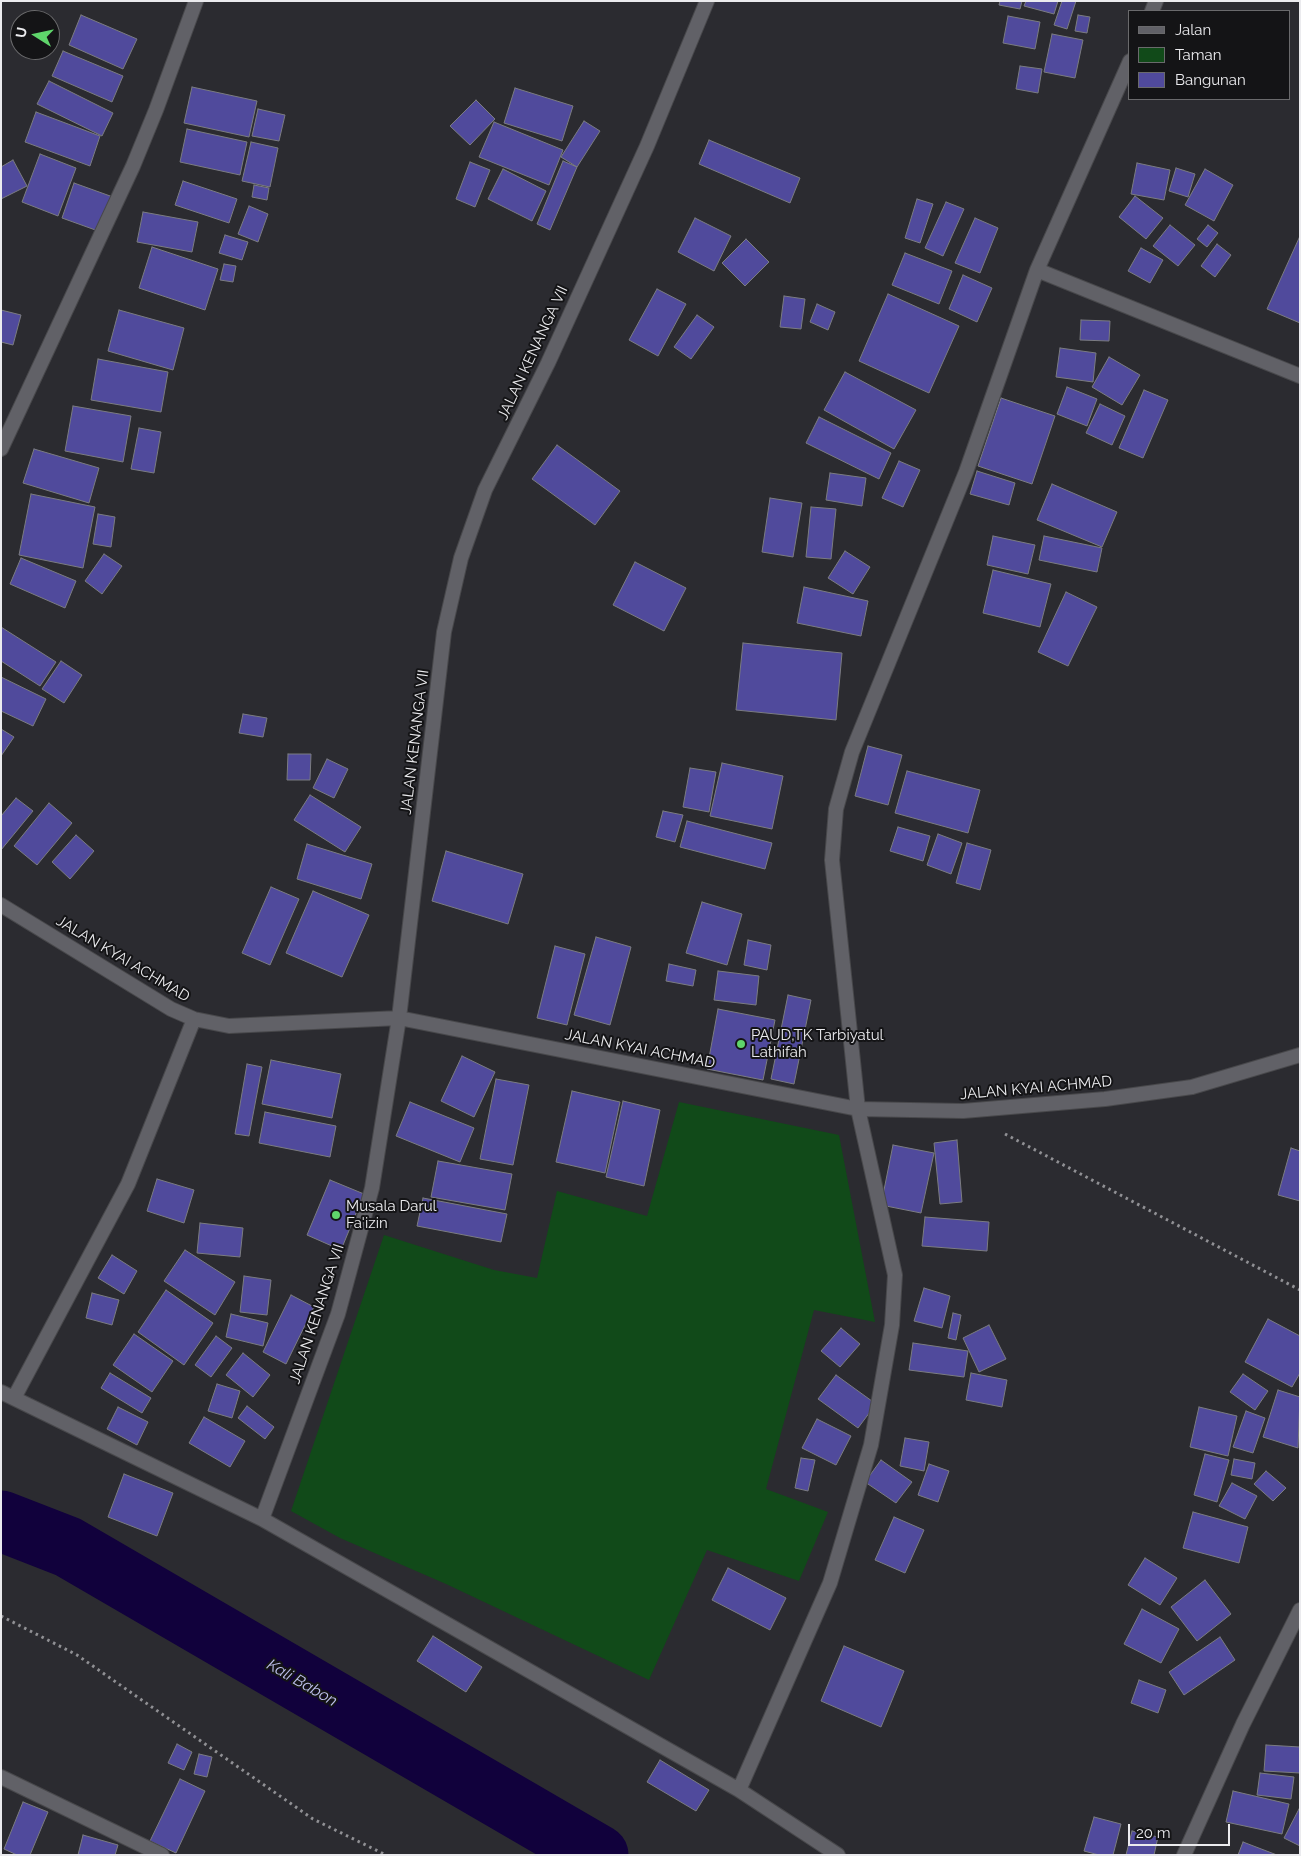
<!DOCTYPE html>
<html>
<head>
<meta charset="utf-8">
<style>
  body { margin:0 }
  #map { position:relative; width:1301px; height:1856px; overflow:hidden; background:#2b2b30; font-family:Raleway,sans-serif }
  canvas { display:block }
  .frame { position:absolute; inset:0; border:2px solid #ebebee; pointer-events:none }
  .legend { position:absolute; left:1128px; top:10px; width:162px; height:90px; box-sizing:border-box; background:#141416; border:1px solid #6a6a6c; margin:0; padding:6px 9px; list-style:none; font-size:15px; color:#ebebee }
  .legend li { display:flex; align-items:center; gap:10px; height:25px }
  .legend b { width:25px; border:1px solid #6a6a6c }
  .north { position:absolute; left:10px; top:10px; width:50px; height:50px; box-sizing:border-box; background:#141416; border:1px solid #6a6a6c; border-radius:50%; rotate:280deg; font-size:14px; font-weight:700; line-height:20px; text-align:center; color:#ebebee }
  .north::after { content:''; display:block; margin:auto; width:18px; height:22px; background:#5fd56b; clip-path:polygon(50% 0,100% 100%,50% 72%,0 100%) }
  .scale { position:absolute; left:1128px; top:1824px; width:102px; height:22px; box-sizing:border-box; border:2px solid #ebebee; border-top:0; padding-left:6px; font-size:15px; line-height:18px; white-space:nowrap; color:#ebebee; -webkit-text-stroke:4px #141416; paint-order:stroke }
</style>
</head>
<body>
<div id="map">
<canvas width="1301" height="1856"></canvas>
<div class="frame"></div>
<ul class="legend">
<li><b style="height:6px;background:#616167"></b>Jalan</li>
<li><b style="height:14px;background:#114a19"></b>Taman</li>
<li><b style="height:14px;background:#504a9c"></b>Bangunan</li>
</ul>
<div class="north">U</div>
<div class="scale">20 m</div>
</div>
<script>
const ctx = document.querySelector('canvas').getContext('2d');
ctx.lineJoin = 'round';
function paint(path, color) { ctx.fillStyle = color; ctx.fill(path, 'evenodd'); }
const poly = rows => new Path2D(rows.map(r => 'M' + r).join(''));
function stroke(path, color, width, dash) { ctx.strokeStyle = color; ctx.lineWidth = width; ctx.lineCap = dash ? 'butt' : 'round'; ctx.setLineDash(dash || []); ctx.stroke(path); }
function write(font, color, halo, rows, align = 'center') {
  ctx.font = font + ' Raleway,sans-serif'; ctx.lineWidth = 4; ctx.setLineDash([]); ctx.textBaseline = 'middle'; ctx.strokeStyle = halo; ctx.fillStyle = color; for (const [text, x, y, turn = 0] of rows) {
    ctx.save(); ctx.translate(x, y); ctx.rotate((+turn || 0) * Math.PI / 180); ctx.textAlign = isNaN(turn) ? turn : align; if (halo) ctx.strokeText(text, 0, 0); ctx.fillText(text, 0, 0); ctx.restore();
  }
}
paint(poly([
  [679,1102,839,1135,875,1322,814,1310,766,1489,828,1512,799,1581,707,1550,649,1680,446,1584,340,1538,291,1511,384,1235,494,1270,537,1278,557,1191,647,1216]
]), '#114a19');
stroke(poly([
  [1,1521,68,1547,598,1855]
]), '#11013c', 61);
const building = poly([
  [1000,1,1022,1,1020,9,999,5,1000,1],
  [1026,1,1058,1,1054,14,1024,6,1026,1],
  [1062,1,1076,1,1067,29,1054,25,1062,1],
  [81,15,137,39,123,69,69,45,81,15],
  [1078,15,1090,17,1087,33,1075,31,1078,15],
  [1008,16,1040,22,1035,49,1003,43,1008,16],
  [1052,34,1083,40,1075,78,1044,72,1052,34],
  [63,51,123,76,112,102,52,76,63,51],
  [1020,66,1042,69,1038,93,1016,89,1020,66],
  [49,81,113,113,102,136,37,104,49,81],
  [192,87,257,101,249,137,184,123,192,87],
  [515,88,573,106,562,141,504,123,515,88],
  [476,100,495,119,470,145,450,126,476,100],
  [258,109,285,115,279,141,252,136,258,109],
  [36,112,100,136,90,166,25,142,36,112],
  [584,121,600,131,577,167,561,157,584,121],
  [494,122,563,150,549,185,479,157,494,122],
  [187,129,247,142,240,175,180,162,187,129],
  [709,140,800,178,790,203,699,164,709,140],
  [251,142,278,148,270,187,242,181,251,142],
  [40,154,76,168,58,216,22,202,40,154],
  [13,160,27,186,1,199,1,167,13,160],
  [563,161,577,167,550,230,537,224,563,161],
  [470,162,490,170,475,207,456,199,470,162],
  [1137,163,1170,170,1164,200,1131,194,1137,163],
  [1176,168,1195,174,1188,197,1169,191,1176,168],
  [503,169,546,191,532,221,488,199,503,169],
  [1205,169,1233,185,1214,221,1185,205,1205,169],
  [183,181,237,199,229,223,175,205,183,181],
  [74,183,113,197,101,232,62,218,74,183],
  [254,185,269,188,267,200,252,197,254,185],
  [1135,196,1163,218,1146,239,1119,217,1135,196],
  [917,199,933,204,920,243,905,238,917,199],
  [946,202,964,209,943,256,925,248,946,202],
  [249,206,268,214,258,242,238,234,249,206],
  [143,212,198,222,192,252,137,242,143,212],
  [695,218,731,236,714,271,678,252,695,218],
  [975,218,998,228,980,273,955,263,975,218],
  [1170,225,1195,245,1178,266,1153,246,1170,225],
  [1208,225,1218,233,1207,247,1197,239,1208,225],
  [225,235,248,242,242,260,219,253,225,235],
  [1300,236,1300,323,1267,309,1300,236],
  [746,239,769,262,745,286,722,263,746,239],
  [1217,244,1231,255,1215,277,1201,266,1217,244],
  [152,247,218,269,205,310,139,288,152,247],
  [1141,248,1163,260,1150,283,1128,271,1141,248],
  [905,253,952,271,939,304,892,285,905,253],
  [224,264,236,266,233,282,220,280,224,264],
  [963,275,992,288,977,322,949,309,963,275],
  [657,289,686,304,658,356,629,340,657,289],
  [888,294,959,326,929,393,859,361,888,294],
  [784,296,805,299,801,329,780,327,784,296],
  [817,304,835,312,828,330,810,322,817,304],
  [1,310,21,315,13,345,1,342,1,310],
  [119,310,184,328,173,370,108,351,119,310],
  [697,315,714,327,691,359,674,347,697,315],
  [1081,320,1110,321,1109,341,1080,340,1081,320],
  [1060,348,1096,353,1093,382,1056,377,1060,348],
  [1109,357,1140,375,1122,405,1092,387,1109,357],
  [98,359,168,372,161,412,91,400,98,359],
  [845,372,916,410,894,449,824,410,845,372],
  [1067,387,1097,399,1087,426,1057,414,1067,387],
  [1144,390,1168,400,1143,458,1119,448,1144,390],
  [1001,398,1055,416,1032,484,978,466,1001,398],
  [1100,404,1125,416,1112,445,1086,433,1100,404],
  [73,406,131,416,123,462,65,451,73,406],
  [819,417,891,453,879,479,806,443,819,417],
  [139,428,161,432,154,473,131,469,139,428],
  [557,445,620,491,595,525,532,479,557,445],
  [34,449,99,468,89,503,23,483,34,449],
  [899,461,920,470,903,507,882,498,899,461],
  [977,471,1015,483,1009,505,970,494,977,471],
  [830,473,866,478,862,506,826,500,830,473],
  [1052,484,1117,512,1102,547,1037,520,1052,484],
  [31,494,95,507,83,568,19,555,31,494],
  [770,498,802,503,793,557,762,552,770,498],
  [811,507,836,509,831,559,806,557,811,507],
  [98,514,115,517,111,547,93,544,98,514],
  [993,536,1035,545,1028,574,987,565,993,536],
  [1044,536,1102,548,1097,572,1039,560,1044,536],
  [845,551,870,567,853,594,828,578,845,551],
  [104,554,122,566,102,594,85,581,104,554],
  [21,558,76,581,65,608,10,584,21,558],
  [635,562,686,588,664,631,613,605,635,562],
  [993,570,1051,584,1040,627,983,613,993,570],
  [804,587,868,601,861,636,797,623,804,587],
  [1066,592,1097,607,1068,666,1038,652,1066,592],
  [1,627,56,662,40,686,1,661,1,627],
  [743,643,842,653,836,720,736,710,743,643],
  [61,661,82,675,64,703,42,689,61,661],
  [1,677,46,699,33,726,1,711,1,677],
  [243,714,267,718,263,737,239,733,243,714],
  [1,729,14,737,1,756,1,729],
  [868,746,902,755,888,805,855,796,868,746],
  [288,754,311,754,310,780,287,780,288,754],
  [327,759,348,769,334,798,313,788,327,759],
  [722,763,783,776,772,829,710,816,722,763],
  [690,768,716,772,709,812,683,807,690,768],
  [907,771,980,790,968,833,895,813,907,771],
  [310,795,361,827,345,852,294,820,310,795],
  [16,798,33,811,1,850,1,816,16,798],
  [49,803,72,823,37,865,14,846,49,803],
  [663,811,683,815,675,842,656,837,663,811],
  [687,821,772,843,765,869,680,847,687,821],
  [898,827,930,836,923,861,890,851,898,827],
  [938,834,962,843,951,874,927,865,938,834],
  [76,835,94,851,70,879,52,862,76,835],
  [967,843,991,850,980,890,956,883,967,843],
  [307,844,372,864,361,899,297,879,307,844],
  [446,851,523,874,508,924,432,901,446,851],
  [271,887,299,899,270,965,242,953,271,887],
  [313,891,369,915,342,977,286,953,313,891],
  [702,902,742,914,727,965,686,953,702,902],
  [596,937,631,947,610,1025,574,1015,596,937],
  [748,940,771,945,767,970,744,965,748,940],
  [555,946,585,954,567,1025,537,1018,555,946],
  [669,964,696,970,693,986,666,981,669,964],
  [718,971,759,976,756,1005,714,1000,718,971],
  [788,995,811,1000,794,1084,771,1079,788,995],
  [718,1009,775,1020,763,1080,707,1069,718,1009],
  [462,1056,495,1072,474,1117,441,1101,462,1056],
  [271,1060,341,1074,332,1118,262,1104,271,1060],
  [247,1064,262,1067,249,1136,235,1134,247,1064],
  [496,1079,529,1085,513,1165,480,1159,496,1079],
  [572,1091,620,1102,605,1173,556,1162,572,1091],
  [623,1101,660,1110,644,1186,606,1177,623,1101],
  [410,1102,474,1128,460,1162,396,1136,410,1102],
  [265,1112,336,1126,330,1157,259,1143,265,1112],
  [957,1140,962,1202,940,1204,934,1143,957,1140],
  [893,1145,934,1153,921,1213,881,1205,893,1145],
  [1291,1148,1300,1151,1300,1201,1278,1195,1291,1148],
  [438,1161,512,1174,505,1210,431,1197,438,1161],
  [157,1179,194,1190,184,1223,147,1211,157,1179],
  [330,1180,364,1194,341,1250,307,1235,330,1180],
  [423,1198,507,1214,501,1242,417,1226,423,1198],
  [925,1217,989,1222,987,1251,922,1246,925,1217],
  [200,1223,243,1228,240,1257,197,1253,200,1223],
  [185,1250,235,1282,215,1315,164,1281,185,1250],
  [112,1255,137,1271,124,1294,98,1278,112,1255],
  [244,1276,271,1280,267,1315,240,1312,244,1276],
  [924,1288,950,1296,942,1328,914,1321,924,1288],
  [166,1290,213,1323,184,1365,138,1332,166,1290],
  [92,1293,119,1300,112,1325,86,1318,92,1293],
  [291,1295,314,1307,286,1364,263,1352,291,1295],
  [953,1313,961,1315,956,1340,948,1338,953,1313],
  [231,1314,268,1323,263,1346,226,1337,231,1314],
  [1268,1319,1300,1336,1300,1373,1292,1387,1245,1362,1268,1319],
  [989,1325,1006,1359,979,1372,963,1338,989,1325],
  [841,1328,860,1344,840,1367,821,1351,841,1328],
  [134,1334,173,1361,152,1392,113,1365,134,1334],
  [216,1336,232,1348,211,1377,195,1365,216,1336],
  [913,1343,968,1351,964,1377,909,1370,913,1343],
  [243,1353,270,1375,253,1397,226,1375,243,1353],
  [110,1373,151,1398,142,1413,101,1388,110,1373],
  [971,1373,1007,1380,1002,1407,966,1400,971,1373],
  [1243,1374,1268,1391,1255,1410,1230,1392,1243,1374],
  [836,1375,876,1404,858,1428,818,1399,836,1375],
  [217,1384,240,1391,232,1418,208,1411,217,1384],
  [1278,1390,1300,1397,1298,1448,1263,1437,1278,1390],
  [247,1406,274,1427,265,1439,238,1418,247,1406],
  [118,1407,148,1422,137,1445,107,1429,118,1407],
  [1199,1407,1237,1416,1228,1456,1190,1447,1199,1407],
  [1246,1411,1265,1418,1253,1453,1233,1447,1246,1411],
  [204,1417,245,1441,230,1467,189,1443,204,1417],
  [817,1419,851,1436,836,1465,802,1448,817,1419],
  [905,1438,929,1442,924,1471,900,1466,905,1438],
  [1205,1454,1229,1460,1217,1502,1194,1495,1205,1454],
  [801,1458,815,1460,808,1491,795,1488,801,1458],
  [1234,1459,1255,1463,1252,1479,1231,1475,1234,1459],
  [881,1460,912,1482,896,1503,865,1482,881,1460],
  [929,1464,949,1471,938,1502,918,1495,929,1464],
  [1266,1471,1286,1488,1273,1501,1254,1484,1266,1471],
  [124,1474,173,1493,157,1536,108,1517,124,1474],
  [1232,1483,1257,1496,1245,1519,1219,1506,1232,1483],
  [1193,1512,1248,1527,1239,1563,1183,1548,1193,1512],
  [894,1517,924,1530,905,1573,875,1560,894,1517],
  [1145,1558,1177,1578,1160,1605,1128,1585,1145,1558],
  [728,1568,786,1598,770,1630,712,1600,728,1568],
  [1205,1580,1231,1614,1197,1641,1171,1607,1205,1580],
  [1142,1609,1179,1629,1161,1663,1124,1644,1142,1609],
  [433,1636,482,1667,466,1692,417,1661,433,1636],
  [1220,1637,1235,1660,1184,1695,1169,1672,1220,1637],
  [844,1646,904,1671,881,1727,821,1701,844,1646],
  [1139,1680,1166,1690,1158,1713,1131,1703,1139,1680],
  [177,1744,192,1752,184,1770,168,1763,177,1744],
  [1266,1745,1300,1747,1300,1773,1264,1771,1266,1745],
  [199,1754,212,1757,207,1777,194,1774,199,1754],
  [660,1760,709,1790,696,1811,647,1782,660,1760],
  [1260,1773,1294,1777,1291,1799,1257,1795,1260,1773],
  [180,1779,205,1791,176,1853,150,1841,180,1779],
  [1233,1791,1289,1804,1282,1834,1226,1822,1233,1791],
  [23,1802,48,1812,30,1855,17,1855,4,1849,23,1802],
  [1299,1809,1300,1809,1300,1846,1284,1838,1299,1809],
  [1094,1817,1121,1824,1113,1855,1099,1855,1084,1851,1094,1817],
  [1132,1831,1158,1837,1154,1855,1126,1855,1132,1831],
  [83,1835,118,1845,115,1855,78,1855,83,1835],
  [1243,1842,1277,1855,1238,1855,1243,1842]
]);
paint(building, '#504a9c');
stroke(building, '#7b7c81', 1);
const minor = poly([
  [1152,11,1156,1],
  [1037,270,1300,376],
  [1,449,133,166,156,110,196,1],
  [1,905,171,1009,194,1019,229,1026,399,1018,858,1109,963,1111,1105,1099,1192,1087,1300,1055],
  [1,1392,262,1519,739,1790,838,1855],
  [14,1398,128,1184,194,1019],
  [262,1519,338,1314,372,1188,399,1018,444,632,461,558,485,490,548,363,647,146,707,1],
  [1,1777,162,1855],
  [739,1790,830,1583,871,1445,892,1325,895,1275,858,1109,832,860,836,809,852,752,966,472,1037,270,1130,61],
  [1184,1855,1243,1724,1300,1610]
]);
stroke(minor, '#48484b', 16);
stroke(poly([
  [1005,1134,1300,1290],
  [1,1616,77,1655,313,1819,386,1855]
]), '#909094', 3, [2.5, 4]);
stroke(minor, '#616167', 14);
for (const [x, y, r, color] of [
  [741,1044,5,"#5fd56b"],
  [336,1215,5,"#5fd56b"]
]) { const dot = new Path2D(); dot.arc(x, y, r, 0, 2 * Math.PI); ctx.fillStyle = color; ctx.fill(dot); stroke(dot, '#141416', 2); }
write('15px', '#ebebee', '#141416', [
  ["JALAN KENANGA VII",533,353,-65],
  ["JALAN KENANGA VII",415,742,-83],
  ["JALAN KYAI ACHMAD",123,959,31],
  ["JALAN KYAI ACHMAD",640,1049,11],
  ["JALAN KYAI ACHMAD",1036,1088,-5],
  ["JALAN KENANGA VII",317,1314,-72]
]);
write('15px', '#ebebee', '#141416', [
  ["PAUD,TK Tarbiyatul",751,1035],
  ["Lathifah",751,1052],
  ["Musala Darul",346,1206],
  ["Fa'izin",346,1223]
], 'left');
write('italic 16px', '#bec0ed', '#141416', [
  ["Kali Babon",302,1683,30]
]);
</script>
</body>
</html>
